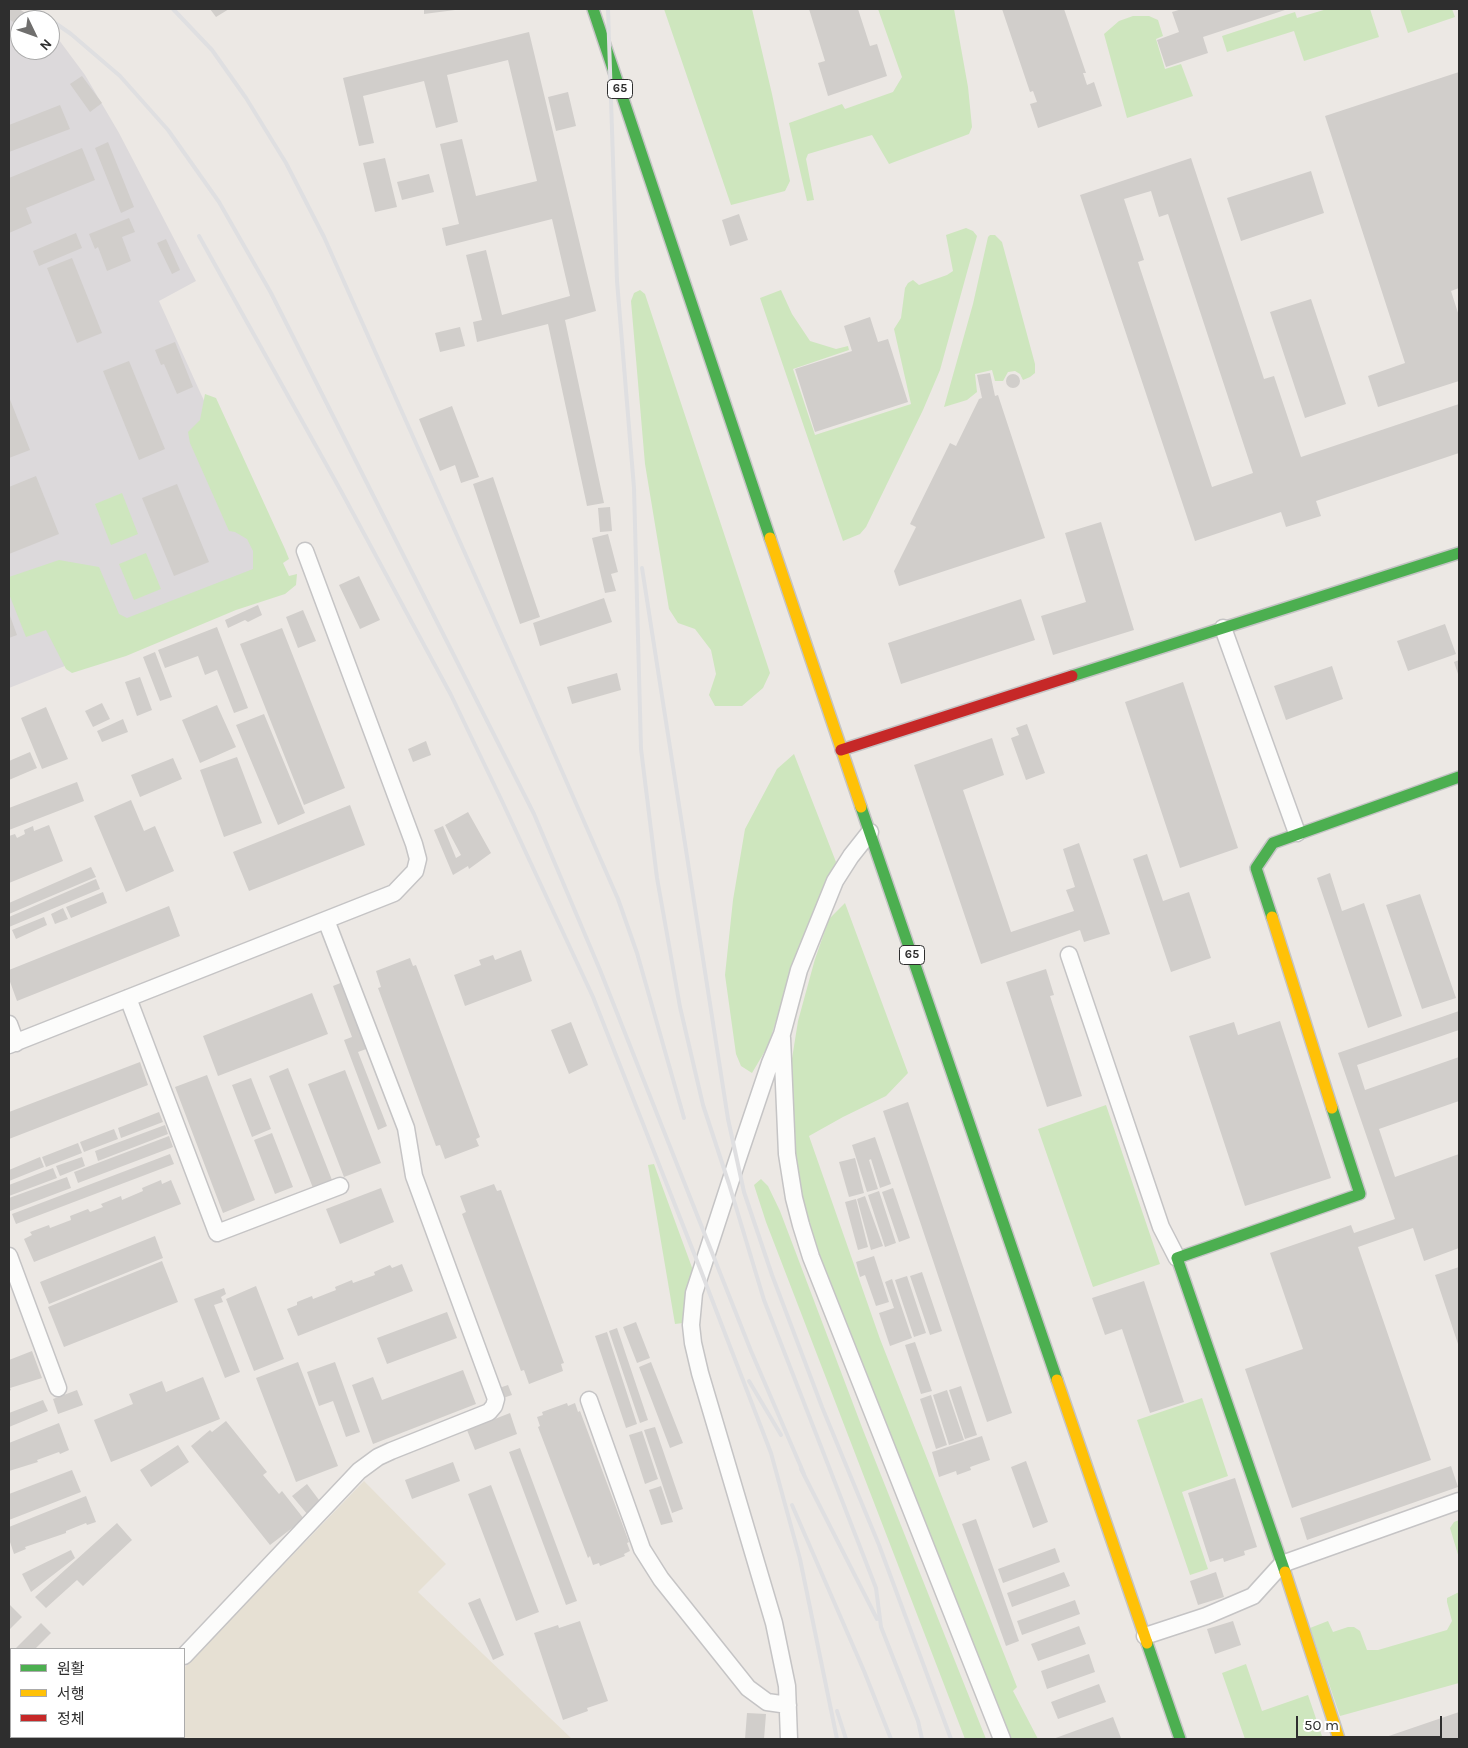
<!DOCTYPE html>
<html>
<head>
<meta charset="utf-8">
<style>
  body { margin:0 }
  #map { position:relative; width:1468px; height:1748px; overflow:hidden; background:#ece8e4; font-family:Karla,"Noto Sans KR",sans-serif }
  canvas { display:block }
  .frame { position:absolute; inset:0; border:10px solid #2e2e2e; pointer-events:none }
  .legend { position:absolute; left:10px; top:1648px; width:175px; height:90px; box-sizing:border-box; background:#fff; border:1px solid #ababab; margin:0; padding:6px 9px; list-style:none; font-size:15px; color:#2e2e2e }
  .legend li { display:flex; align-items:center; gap:10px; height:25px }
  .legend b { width:25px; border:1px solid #ababab }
  .north { position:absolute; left:10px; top:10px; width:50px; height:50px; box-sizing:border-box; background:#fff; border:1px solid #ababab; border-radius:50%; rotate:132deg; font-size:14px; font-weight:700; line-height:20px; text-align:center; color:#2e2e2e }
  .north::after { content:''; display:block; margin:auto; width:18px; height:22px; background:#706f6e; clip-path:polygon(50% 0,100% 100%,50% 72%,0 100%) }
  .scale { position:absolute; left:1296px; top:1716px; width:146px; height:22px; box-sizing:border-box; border:2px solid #2e2e2e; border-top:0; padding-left:6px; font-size:15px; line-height:18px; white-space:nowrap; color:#2e2e2e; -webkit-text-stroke:4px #fff; paint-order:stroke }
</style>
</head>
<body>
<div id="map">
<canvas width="1468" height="1748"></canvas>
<div class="frame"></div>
<ul class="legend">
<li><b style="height:6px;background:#4caf50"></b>원활</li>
<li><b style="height:6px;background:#ffc107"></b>서행</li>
<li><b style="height:6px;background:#c62828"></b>정체</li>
</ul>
<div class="north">N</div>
<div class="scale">50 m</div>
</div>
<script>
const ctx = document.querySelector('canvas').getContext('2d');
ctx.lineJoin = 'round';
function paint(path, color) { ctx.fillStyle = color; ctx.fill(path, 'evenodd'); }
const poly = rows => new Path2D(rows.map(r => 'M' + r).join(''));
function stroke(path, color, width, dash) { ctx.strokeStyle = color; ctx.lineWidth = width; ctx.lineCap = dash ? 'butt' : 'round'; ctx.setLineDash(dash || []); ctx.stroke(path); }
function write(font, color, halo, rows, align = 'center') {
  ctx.font = font + ' Karla,sans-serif'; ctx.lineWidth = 4; ctx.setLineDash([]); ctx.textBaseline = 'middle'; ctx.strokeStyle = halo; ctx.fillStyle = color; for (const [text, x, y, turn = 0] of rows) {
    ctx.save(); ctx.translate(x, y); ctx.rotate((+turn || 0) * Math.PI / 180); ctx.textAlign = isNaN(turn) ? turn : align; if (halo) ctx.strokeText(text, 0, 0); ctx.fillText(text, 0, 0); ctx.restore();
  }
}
paint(poly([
  [9,9,19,9,36,20,20,20,20,50,50,50,50,32,59,40,85,75,119,133,196,281,159,301,200,392,288,578,9,688]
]), '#dcd9db');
paint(poly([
  [364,1481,446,1564,418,1592,571,1738,570,1739,115,1739,117,1737,184,1737,184,1668]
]), '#e6e0d3');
paint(poly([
  [664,9,752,9,772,94,790,181,785,191,731,205],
  [878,9,954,9,968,87,972,127,969,134,889,164,872,135,808,154,806,159,814,200,807,201,789,123,842,104,845,109,893,92,902,77],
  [1327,9,1370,9,1379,37,1304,61,1294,31,1227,52,1222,36,1295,12,1297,18],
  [1400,9,1452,9,1455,17,1408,33],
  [1133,16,1149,16,1158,20,1163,36,1156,39,1165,69,1181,64,1193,96,1127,118,1104,34,1119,21],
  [966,228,973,231,977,236,940,370,923,410,866,527,860,534,843,541,760,298,781,290,792,314,810,341,836,349,848,346,849,350,793,369,815,435,911,404,894,329,901,318,905,288,908,283,913,280,919,285,947,275,953,271,946,235],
  [990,235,995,235,1002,242,1035,364,1035,373,1030,377,1023,380,1020,374,1015,371,1008,372,1003,381,995,381,992,370,975,374,977,392,967,400,944,407,973,304,988,237],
  [640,290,645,294,770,673,763,688,742,706,715,706,709,695,716,674,711,650,695,629,678,623,669,609,645,464,631,301,634,293],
  [205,394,216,398,285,549,289,559,283,563,289,576,297,574,296,585,285,594,236,610,126,656,72,673,66,669,46,630,26,637,9,594,9,577,59,560,99,567,119,614,127,618,253,569,253,551,247,539,235,532,229,531,190,443,188,432,200,420],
  [122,493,138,534,111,545,95,504],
  [146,553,161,589,134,600,119,564],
  [794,754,836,862,792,970,768,1046,752,1073,741,1066,736,1054,725,975,733,900,745,829,777,769],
  [845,903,908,1073,886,1096,843,1117,809,1136,880,1339,1017,1687,1013,1691,1038,1739,1010,1739,819,1256,806,1218,793,1155,791,1065,798,1021,815,959,829,919],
  [1106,1105,1160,1264,1093,1287,1038,1129],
  [654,1164,694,1273,683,1323,675,1324,648,1165],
  [761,1179,768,1186,780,1211,863,1430,986,1739,965,1739,766,1222,754,1185],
  [1202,1398,1228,1476,1182,1492,1208,1569,1190,1575,1137,1420],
  [1459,1520,1459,1558,1450,1528,1454,1522],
  [1459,1592,1459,1683,1340,1716,1310,1628,1328,1621,1333,1632,1348,1627,1354,1627,1360,1631,1367,1650,1378,1650,1447,1630,1452,1621,1447,1602,1447,1598],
  [1246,1664,1262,1711,1308,1695,1323,1739,1245,1739,1222,1673]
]), '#cee6be');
paint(poly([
  [9,9,19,9,36,20,20,20,20,27,9,19],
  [210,9,229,9,216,17],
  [424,9,454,9,455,10,424,14],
  [809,9,858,9,870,46,877,44,887,76,828,96,818,63,825,61],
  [1002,9,1064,9,1086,73,1083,73,1087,85,1094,82,1102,106,1038,128,1030,104,1037,102,1033,91,1030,92],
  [1182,9,1288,9,1203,37,1208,53,1166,67,1157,40,1179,32,1172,12],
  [529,32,596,311,565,320,604,503,587,506,548,324,477,342,473,322,482,320,466,255,486,250,502,315,570,296,552,219,446,246,442,228,459,224,440,144,462,139,476,196,537,181,508,60,447,75,458,122,436,128,424,81,363,96,374,143,359,146,343,78],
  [1459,72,1459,288,1451,291,1459,316,1459,381,1378,407,1368,376,1405,363,1325,116],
  [82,76,102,103,90,112,70,84],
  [568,92,576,126,556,131,548,97],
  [60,105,70,129,9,152,9,125],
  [108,142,134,207,121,213,95,148],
  [82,148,95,180,26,208,32,223,9,233,9,178],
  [385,158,397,207,375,212,363,163],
  [1191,158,1264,379,1274,376,1301,457,1459,404,1459,453,1316,501,1321,516,1286,527,1281,512,1195,541,1080,195],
  [1151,191,1159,217,1168,214,1253,473,1212,487,1138,262,1144,260,1124,199],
  [1311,171,1324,213,1241,241,1227,198],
  [429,174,434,192,402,200,397,182],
  [739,214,748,240,730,246,722,220],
  [129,218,135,232,122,237,131,261,107,271,98,247,95,249,89,234],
  [76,233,82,248,39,266,33,251],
  [166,239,180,270,172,274,157,243],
  [72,258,102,333,77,343,47,268],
  [1311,299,1346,404,1305,418,1270,312],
  [870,317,878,342,888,339,908,402,815,432,795,369,852,351,844,326],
  [460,327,465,346,440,352,435,333],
  [175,342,193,387,177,394,164,364,161,365,155,350],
  [129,361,165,449,139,460,103,371],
  [990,373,995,396,998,395,1045,538,899,586,894,571,916,527,910,524,950,443,956,446,979,399,982,398,977,375],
  '1006 381a7 7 0 1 1 14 0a7 7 0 1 1-14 0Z',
  [9,397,30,450,9,458],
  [452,406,479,477,461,483,455,465,440,471,419,419],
  [36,476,59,534,9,554,9,487],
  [493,477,540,617,520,624,473,484],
  [177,484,209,562,174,576,142,498],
  [610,507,612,531,600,532,598,508],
  [1101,522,1134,630,1053,655,1041,616,1086,602,1065,533],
  [608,534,618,572,611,574,616,591,605,593,592,538],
  [359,576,380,620,360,629,339,585],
  [604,598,612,622,540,646,533,623],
  [1021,599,1035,640,901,684,888,643],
  [258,605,262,615,248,622,245,620,228,628,225,620],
  [303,610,316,641,298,648,286,617],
  [9,613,17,635,9,638],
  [1445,624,1456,654,1408,671,1397,641],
  [217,627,248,708,234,713,217,670,205,675,198,656,165,668,158,650],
  [282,628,345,788,304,805,240,644],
  [155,652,172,697,160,701,143,657],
  [1459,660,1459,677,1454,662],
  [1332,666,1343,699,1286,720,1274,686],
  [617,673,621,690,572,704,567,687],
  [140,677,152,710,137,716,125,682],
  [1183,682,1238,848,1180,868,1125,702],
  [102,703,110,719,93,727,85,711],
  [217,705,236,747,200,763,182,720],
  [46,707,68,759,42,769,21,718],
  [264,714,305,813,278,825,236,725],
  [123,719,128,732,102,742,97,731],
  [1027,724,1045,773,1026,780,1011,738,1019,735,1016,728],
  [992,738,1004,775,963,790,1011,932,1074,911,1066,890,1075,887,1063,849,1079,843,1110,934,1084,942,1080,930,981,964,914,765],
  [426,741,431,755,413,762,408,749],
  [30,752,37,768,9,780,9,761],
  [237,757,262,823,224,837,200,770],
  [173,758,182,779,140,797,131,775],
  [77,782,84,801,9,830,9,808],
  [131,800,144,831,155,826,174,871,126,892,94,816],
  [350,805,365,845,249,891,233,852],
  [468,812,491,853,469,869,468,866,453,875,434,830,443,826,456,858,461,855,445,825],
  [49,825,63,861,9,883,9,836,15,834,17,838,25,834,24,830,33,826,34,831],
  [1147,854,1163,901,1189,892,1211,958,1171,972,1133,859],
  [91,867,96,877,9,914,9,903],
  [1330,873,1342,911,1364,903,1402,1016,1368,1028,1317,878],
  [96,879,100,889,9,927,9,917],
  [103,892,107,903,71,918,66,907],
  [1420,894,1456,998,1422,1009,1386,905],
  [169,906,180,936,17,1001,9,979,9,970],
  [63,908,68,919,55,924,51,914],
  [44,917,47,925,16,939,12,930],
  [521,950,532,981,465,1006,454,975,481,965,479,960,493,955,495,960],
  [410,958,413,966,416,965,480,1137,476,1139,479,1146,445,1159,440,1145,436,1146,378,988,381,987,376,971],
  [1046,969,1054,995,1050,996,1082,1096,1047,1107,1006,982],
  [343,982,369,1048,358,1052,387,1126,378,1130,344,1040,352,1037,333,986],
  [312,993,328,1034,218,1076,203,1036],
  [1459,1011,1459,1030,1357,1065,1365,1090,1459,1057,1459,1101,1379,1129,1395,1177,1459,1154,1459,1248,1424,1261,1413,1228,1358,1247,1431,1460,1292,1508,1245,1369,1303,1349,1270,1253,1351,1225,1354,1233,1395,1219,1338,1053],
  [1280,1021,1331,1178,1245,1206,1189,1036,1234,1022,1238,1035],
  [571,1022,588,1065,569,1074,551,1030],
  [140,1062,148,1085,9,1139,9,1112],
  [288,1068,332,1180,313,1188,269,1076],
  [345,1070,381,1163,344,1177,308,1084],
  [207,1075,255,1200,223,1213,175,1087],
  [251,1078,271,1129,252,1137,232,1085],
  [908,1102,1012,1413,987,1422,883,1111],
  [159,1112,163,1122,121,1138,118,1128],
  [165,1125,168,1134,98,1161,95,1151],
  [114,1129,118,1139,84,1152,80,1142],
  [272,1133,293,1187,275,1194,254,1140],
  [169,1136,173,1147,78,1183,74,1172],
  [875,1137,891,1184,880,1188,871,1159,869,1160,878,1189,867,1192,852,1145],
  [78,1143,82,1153,46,1167,42,1157],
  [170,1154,174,1164,16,1224,12,1214],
  [40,1157,44,1167,9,1181,9,1170],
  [82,1157,85,1166,60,1176,56,1166],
  [855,1158,864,1193,849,1197,839,1162],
  [53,1168,57,1178,9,1196,9,1185],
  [67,1177,71,1188,10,1211,9,1198],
  [161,1180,162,1184,171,1180,181,1204,34,1262,24,1239,32,1235,30,1232,49,1225,50,1228,71,1220,70,1216,88,1209,90,1212,103,1207,101,1204,121,1196,122,1200,143,1191,142,1188],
  [494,1184,497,1191,501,1190,564,1363,561,1364,563,1371,529,1384,524,1370,521,1371,462,1214,466,1212,460,1196],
  [381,1188,394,1222,340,1244,326,1209],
  [893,1188,910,1238,899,1242,882,1192],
  [879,1191,896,1243,885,1247,868,1195],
  [865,1196,883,1246,871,1250,857,1199],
  [856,1199,868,1247,858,1250,845,1202],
  [155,1236,163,1258,49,1304,40,1282],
  [874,1256,889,1302,876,1306,865,1275,860,1277,856,1262],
  [162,1261,178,1302,64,1347,48,1307],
  [402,1264,413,1291,298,1336,287,1309,297,1305,297,1302,312,1296,313,1299,336,1290,335,1287,352,1280,353,1283,375,1275,374,1272,390,1265,392,1268],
  [1459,1267,1459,1347,1435,1275],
  [922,1272,942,1331,930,1335,910,1276],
  [907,1276,926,1333,914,1337,895,1280],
  [892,1279,912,1338,890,1346,879,1313,894,1308,885,1282],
  [1144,1281,1184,1402,1150,1413,1122,1329,1105,1335,1092,1298],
  [256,1286,284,1359,254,1371,226,1299],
  [224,1288,226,1294,221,1297,223,1302,214,1305,240,1372,225,1378,194,1299],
  [447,1312,457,1338,387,1364,377,1338],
  [636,1322,650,1358,637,1363,623,1327],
  [617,1328,648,1420,640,1423,609,1331],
  [607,1332,637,1424,626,1428,595,1336],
  [915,1342,932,1391,921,1394,905,1345],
  [32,1351,42,1378,10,1388,11,1390,9,1391,9,1360],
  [298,1362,338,1466,296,1482,256,1378],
  [335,1362,360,1432,346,1437,333,1401,319,1406,307,1372],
  [651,1362,683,1443,670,1448,639,1367],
  [463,1370,476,1404,373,1444,352,1385,373,1377,382,1400],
  [203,1377,220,1419,111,1462,94,1420,133,1404,129,1394,162,1381,166,1392],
  [508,1385,512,1395,503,1398,499,1388],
  [961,1386,977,1435,965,1439,949,1390],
  [77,1390,83,1405,58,1414,53,1399],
  [947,1390,964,1440,949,1445,933,1395],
  [931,1395,947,1445,936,1449,920,1399],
  [43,1400,48,1411,9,1427,9,1413],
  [567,1403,568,1406,575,1403,578,1412,580,1411,629,1542,627,1543,630,1551,624,1554,625,1556,600,1566,599,1563,593,1565,590,1556,588,1558,538,1427,540,1426,537,1417,543,1415,542,1412],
  [510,1413,517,1434,475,1450,467,1430],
  [226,1421,267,1472,263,1475,279,1494,282,1491,304,1519,270,1545,191,1446,210,1430,212,1432],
  [59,1423,69,1450,60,1454,59,1452,37,1460,38,1462,9,1471,9,1443],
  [655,1427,683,1509,672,1513,644,1430],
  [642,1431,658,1479,645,1484,629,1435],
  [982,1436,990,1460,970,1467,971,1470,957,1475,956,1471,939,1477,932,1452],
  [178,1445,189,1462,151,1487,140,1470],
  [520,1448,577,1601,566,1605,509,1452],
  [1026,1461,1048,1522,1033,1528,1011,1467],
  [453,1462,460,1481,412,1499,405,1480],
  [1451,1466,1458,1487,1307,1540,1300,1518],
  [72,1470,81,1492,9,1520,9,1494],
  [1235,1478,1257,1547,1244,1551,1245,1555,1224,1562,1223,1558,1210,1562,1188,1493],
  [307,1484,322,1504,308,1515,292,1496],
  [491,1485,539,1612,516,1621,468,1494],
  [661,1486,673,1522,661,1525,649,1490],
  [86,1496,96,1522,87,1525,86,1523,66,1531,66,1533,25,1547,26,1549,14,1554,9,1539,9,1527],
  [976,1519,1019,1641,1006,1646,962,1524],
  [117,1523,132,1540,83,1586,77,1580,46,1608,35,1597],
  [1055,1548,1060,1562,1003,1583,998,1569],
  [71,1550,75,1558,31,1592,22,1574],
  [1064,1572,1070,1586,1012,1607,1007,1593],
  [1216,1572,1224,1597,1198,1605,1190,1581],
  [480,1598,504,1655,493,1660,468,1603],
  [1075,1600,1080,1614,1022,1635,1017,1621],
  [9,1604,22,1617,9,1630],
  [580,1621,608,1701,587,1708,588,1711,563,1720,534,1633,558,1625,559,1628],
  [1233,1621,1241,1645,1215,1654,1207,1629],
  [41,1623,51,1633,35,1649,15,1649],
  [1079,1626,1086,1644,1038,1661,1031,1644],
  [11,1653,11,1672,9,1675,9,1656],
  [1089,1654,1095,1672,1047,1689,1041,1671],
  [1099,1684,1106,1702,1058,1719,1051,1702],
  [1459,1712,1459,1739,1380,1739],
  [747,1713,766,1714,764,1739,745,1739],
  [1113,1717,1121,1738,1053,1739],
  [22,1737,73,1737,70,1739,20,1739]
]), '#d1cecb');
const street = poly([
  [1223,628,1297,833],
  [1069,955,1161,1227,1177,1258],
  [128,998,217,1233,340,1186],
  [9,1024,16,1043],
  [782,1038,787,1154,794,1198,801,1225,811,1257,1002,1739],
  [9,1045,394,893,415,871,418,859,414,844,305,551],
  [9,1256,58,1388],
  [589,1400,642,1549,661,1579,748,1688,767,1702,788,1705],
  [1145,1636,1206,1616,1253,1596,1282,1564,1459,1501],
  [184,1656,359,1471,378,1457,391,1451,489,1412,494,1406,496,1399,414,1176,406,1128,326,920],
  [104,1739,107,1737],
  [789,1739,787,1686,774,1623,700,1373,693,1343,691,1325,694,1293,737,1161,770,1063,782,1034,799,970,835,881,851,856,870,832]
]);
const fast = poly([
  [593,9,770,538],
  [1072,676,1459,553],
  [861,807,1057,1380],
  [1272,917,1256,868,1273,843,1459,777],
  [1285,1572,1177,1258,1360,1194,1332,1108],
  [1147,1643,1180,1739]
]);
const slow = poly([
  [770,538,861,807],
  [1272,917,1332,1108],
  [1057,1380,1147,1643],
  [1285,1572,1339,1739]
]);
const jam = poly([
  [841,750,1072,676]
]);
stroke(street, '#c5c4c5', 19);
stroke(fast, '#c5c4c5', 14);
stroke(slow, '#c5c4c5', 14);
stroke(jam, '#c5c4c5', 14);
stroke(street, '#fcfcfb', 16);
stroke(fast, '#4caf50', 11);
stroke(slow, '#ffc107', 11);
stroke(jam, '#c62828', 11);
stroke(poly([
  [35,9,71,34,120,76,168,130,219,202,271,293,534,814,600,970,751,1351,804,1474],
  [173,9,212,50,246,98,286,163,324,237,550,744,618,899,637,953,684,1118],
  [608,9,617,281,634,488,641,749,657,878,680,1007,703,1105,729,1184,764,1300,876,1588,881,1627,918,1721,922,1739],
  [199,236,341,491,451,695,501,799,593,997,701,1271,771,1453,800,1559,837,1739],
  [642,568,728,1119,744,1192,772,1275,822,1407,879,1545,951,1739],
  [749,1381,781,1435],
  [801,1469,877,1619],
  [792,1505,864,1671,891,1739],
  [837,1711,846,1739]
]), '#dfdfe1', 4);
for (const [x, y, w] of [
  [620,89,25],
  [912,955,25]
]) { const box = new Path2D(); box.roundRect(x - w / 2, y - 9.5, w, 19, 4); ctx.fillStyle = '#fff'; ctx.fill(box); stroke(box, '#2e2e2e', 1); }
write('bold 12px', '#2e2e2e', null, [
  ["65",620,89],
  ["65",912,955]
]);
</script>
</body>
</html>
